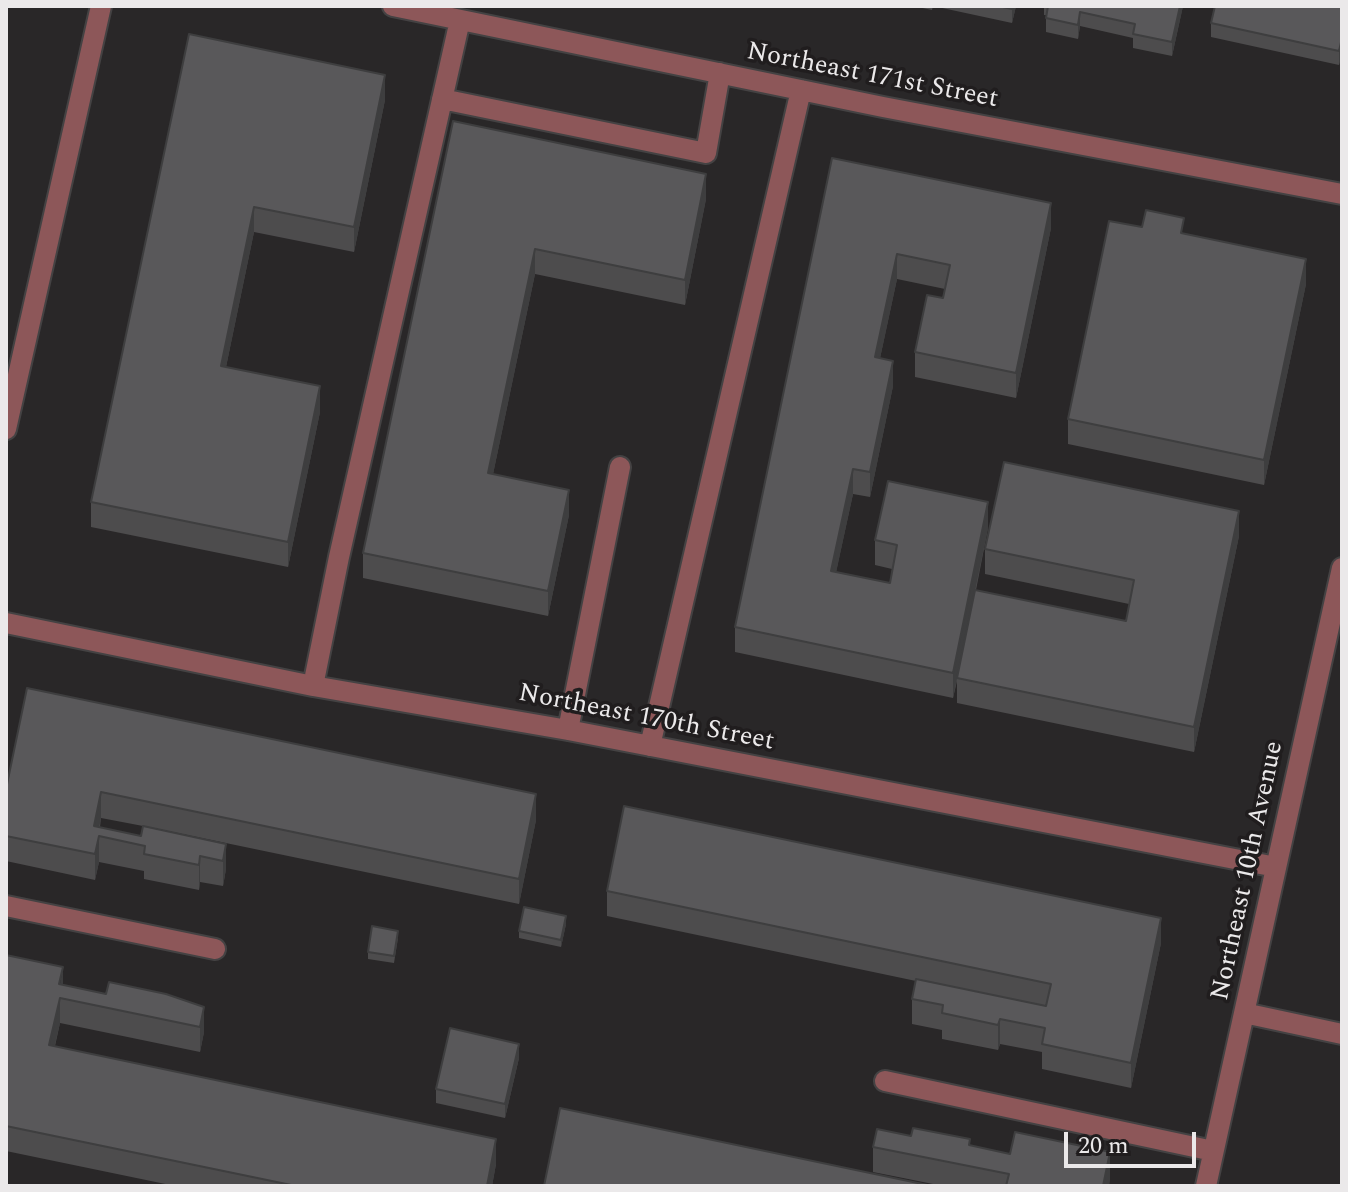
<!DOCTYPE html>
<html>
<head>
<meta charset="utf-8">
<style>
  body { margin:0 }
  #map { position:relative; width:1348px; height:1192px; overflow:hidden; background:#292728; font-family:Spectral,serif }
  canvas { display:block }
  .frame { position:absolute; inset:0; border:8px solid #ebe9ea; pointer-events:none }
  .scale { position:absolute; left:1064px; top:1132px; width:132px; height:36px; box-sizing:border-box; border:4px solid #ebe9ea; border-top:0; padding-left:10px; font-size:24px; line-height:28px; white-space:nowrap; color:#ebe9ea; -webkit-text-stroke:6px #201d1e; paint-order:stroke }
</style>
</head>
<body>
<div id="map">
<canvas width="1348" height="1192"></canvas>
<div class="frame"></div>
<div class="scale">20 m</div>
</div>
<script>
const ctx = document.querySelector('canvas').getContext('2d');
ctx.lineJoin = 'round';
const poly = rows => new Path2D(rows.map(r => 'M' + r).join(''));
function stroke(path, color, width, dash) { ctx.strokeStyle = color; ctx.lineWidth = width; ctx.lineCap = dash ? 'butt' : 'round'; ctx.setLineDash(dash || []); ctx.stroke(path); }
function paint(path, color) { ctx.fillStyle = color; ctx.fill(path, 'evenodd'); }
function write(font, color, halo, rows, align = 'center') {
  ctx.font = font + ' Spectral,serif'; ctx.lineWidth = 7; ctx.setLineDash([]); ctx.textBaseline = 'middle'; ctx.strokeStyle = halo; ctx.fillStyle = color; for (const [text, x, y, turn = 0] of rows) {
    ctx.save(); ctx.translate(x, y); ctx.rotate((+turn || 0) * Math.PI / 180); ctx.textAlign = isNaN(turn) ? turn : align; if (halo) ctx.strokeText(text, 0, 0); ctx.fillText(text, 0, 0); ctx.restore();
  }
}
const minor = poly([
  [393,6,883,107,1342,194],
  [442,99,706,153,720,73],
  [6,429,101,6],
  [6,623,313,686,568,730,1276,867],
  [313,686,339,557,460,20],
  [568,730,620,467],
  [650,746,801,90],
  [6,906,215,949],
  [1244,1013,1342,1034],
  [885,1081,1213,1151],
  [1206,1186,1342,568]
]);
stroke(minor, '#444243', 24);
stroke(minor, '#8d5759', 20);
paint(poly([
  [913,6,1016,6,1012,23,933,6,932,10],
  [1044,6,1183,6,1172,56,1133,48,1133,38,1080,26,1078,39,1046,32,1046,15,1044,15],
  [1342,6,1342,52,1339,65,1211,37,1211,23],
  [189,34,385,100,354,252,254,232,226,367,320,412,288,567,91,527,91,502],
  [453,121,706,199,685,305,535,274,493,474,569,515,548,616,363,578,363,553],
  [832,158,1051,228,1016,398,915,377,915,352,943,298,945,289,897,279,880,358,893,386,870,497,853,494,836,572,890,583,892,569,875,565,875,540,988,528,976,590,1126,621,1129,604,985,574,985,549,1239,536,1194,752,957,703,957,681,953,698,735,652,735,627],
  [1142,227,1184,233,1306,284,1264,485,1068,444,1068,419],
  [27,688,536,820,519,904,144,826,226,844,226,869,223,886,200,882,199,890,144,879,144,871,99,862,95,880,6,861,6,789],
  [101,818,143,826,141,836,100,827],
  [607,891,1161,943,1131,1088,1042,1069,1042,1052,1000,1044,998,1050,942,1039,942,1030,912,1024,912,999,916,981,607,916],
  [566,924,561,947,519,938,519,931],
  [398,938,394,963,368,959,368,952],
  [6,955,63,985,106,994,204,1007,204,1032,200,1052,60,1023,55,1046,496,1164,492,1186,175,1186,6,1151],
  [519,1058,505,1118,436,1103,436,1089],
  [911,1136,970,1145,1110,1177,1109,1186,943,1186,873,1172,873,1147]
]), '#4d4c4d');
paint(poly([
  [1013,6,1016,6,1012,23,1012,9],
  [1180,6,1183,6,1172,56,1172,42],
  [1080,12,1080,26,1078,39,1078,25],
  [1342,38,1342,52,1339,65,1339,51],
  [385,75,385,100,354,252,354,227],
  [706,174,706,199,685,305,685,280],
  [1051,203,1051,228,1016,398,1016,373],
  [254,207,254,232,221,391,221,366],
  [535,249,535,274,488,498,488,473],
  [897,254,897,279,875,382,875,357],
  [1306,259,1306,284,1264,485,1264,460],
  [893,361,893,386,870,497,870,472],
  [320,386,320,412,288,567,288,542],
  [853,469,853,494,831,596,831,571],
  [569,490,569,515,548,616,548,591],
  [988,502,988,528,953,698,953,673],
  [1239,511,1239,536,1194,752,1194,727],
  [101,792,101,818,94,851,94,826],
  [536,794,536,820,519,904,519,879],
  [99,836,99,862,95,880,95,854],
  [226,844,226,869,223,886,223,861],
  [200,856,200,882,199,890,199,865],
  [566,916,566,924,561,947,561,940],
  [1161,918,1161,943,1131,1088,1131,1063],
  [63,967,63,992,60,998,60,1023,49,1070,49,1045],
  [204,1007,204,1032,200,1052,200,1027],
  [1000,1019,1000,1044,998,1050,998,1025],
  [519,1044,519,1058,505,1118,505,1104],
  [496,1139,496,1164,492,1186,487,1186],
  [1110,1152,1110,1177,1109,1186,1103,1186]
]), '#3e3e3f');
const building = poly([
  [998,6,1013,6,1012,9,998,6],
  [1048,6,1180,6,1172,42,1133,34,1135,24,1080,12,1078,25,1046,18,1048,6],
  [1215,6,1342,6,1342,38,1339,51,1211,23,1215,6],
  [189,34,385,75,354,227,254,207,221,366,320,386,288,542,91,502,189,34],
  [453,121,706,174,685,280,535,249,488,473,569,490,548,591,363,553,453,121],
  [832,158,1051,203,1016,373,915,352,927,295,943,298,950,265,897,254,875,357,893,361,870,472,853,469,831,571,890,583,897,545,875,540,888,481,988,502,953,673,735,627,832,158],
  [1146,210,1184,218,1181,233,1306,259,1264,460,1068,419,1109,221,1142,227,1146,210],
  [1004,462,1239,511,1194,727,957,678,975,590,1126,621,1134,580,985,549,1004,462],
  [27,688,536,794,519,879,101,792,94,826,141,836,143,826,226,844,223,861,200,856,199,865,144,854,145,846,99,836,95,854,6,836,6,789,27,688],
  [624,806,1161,918,1131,1063,1042,1044,1045,1028,1000,1019,998,1025,942,1013,943,1005,912,999,916,979,1046,1006,1051,984,607,891,624,806],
  [524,907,566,916,561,940,519,931,524,907],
  [372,926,398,931,394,956,368,952,372,926],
  [6,955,63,967,59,984,106,994,109,982,166,994,204,1007,200,1027,60,998,49,1045,496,1139,487,1186,296,1186,6,1126,6,955],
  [450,1028,519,1044,505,1104,436,1089,450,1028],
  [560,1108,932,1186,544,1186,560,1108],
  [913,1128,970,1139,969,1145,1010,1154,1015,1132,1110,1152,1103,1186,1006,1186,1009,1174,873,1147,877,1129,911,1136,913,1128]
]);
paint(building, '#59585a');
stroke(building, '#3e3e3f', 2);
write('26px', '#ebe9ea', '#201d1e', [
  ["Northeast 171st Street",872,77,11],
  ["Northeast 170th Street",646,719,11],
  ["Northeast 10th Avenue",1249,871,-78]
]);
</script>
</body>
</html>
